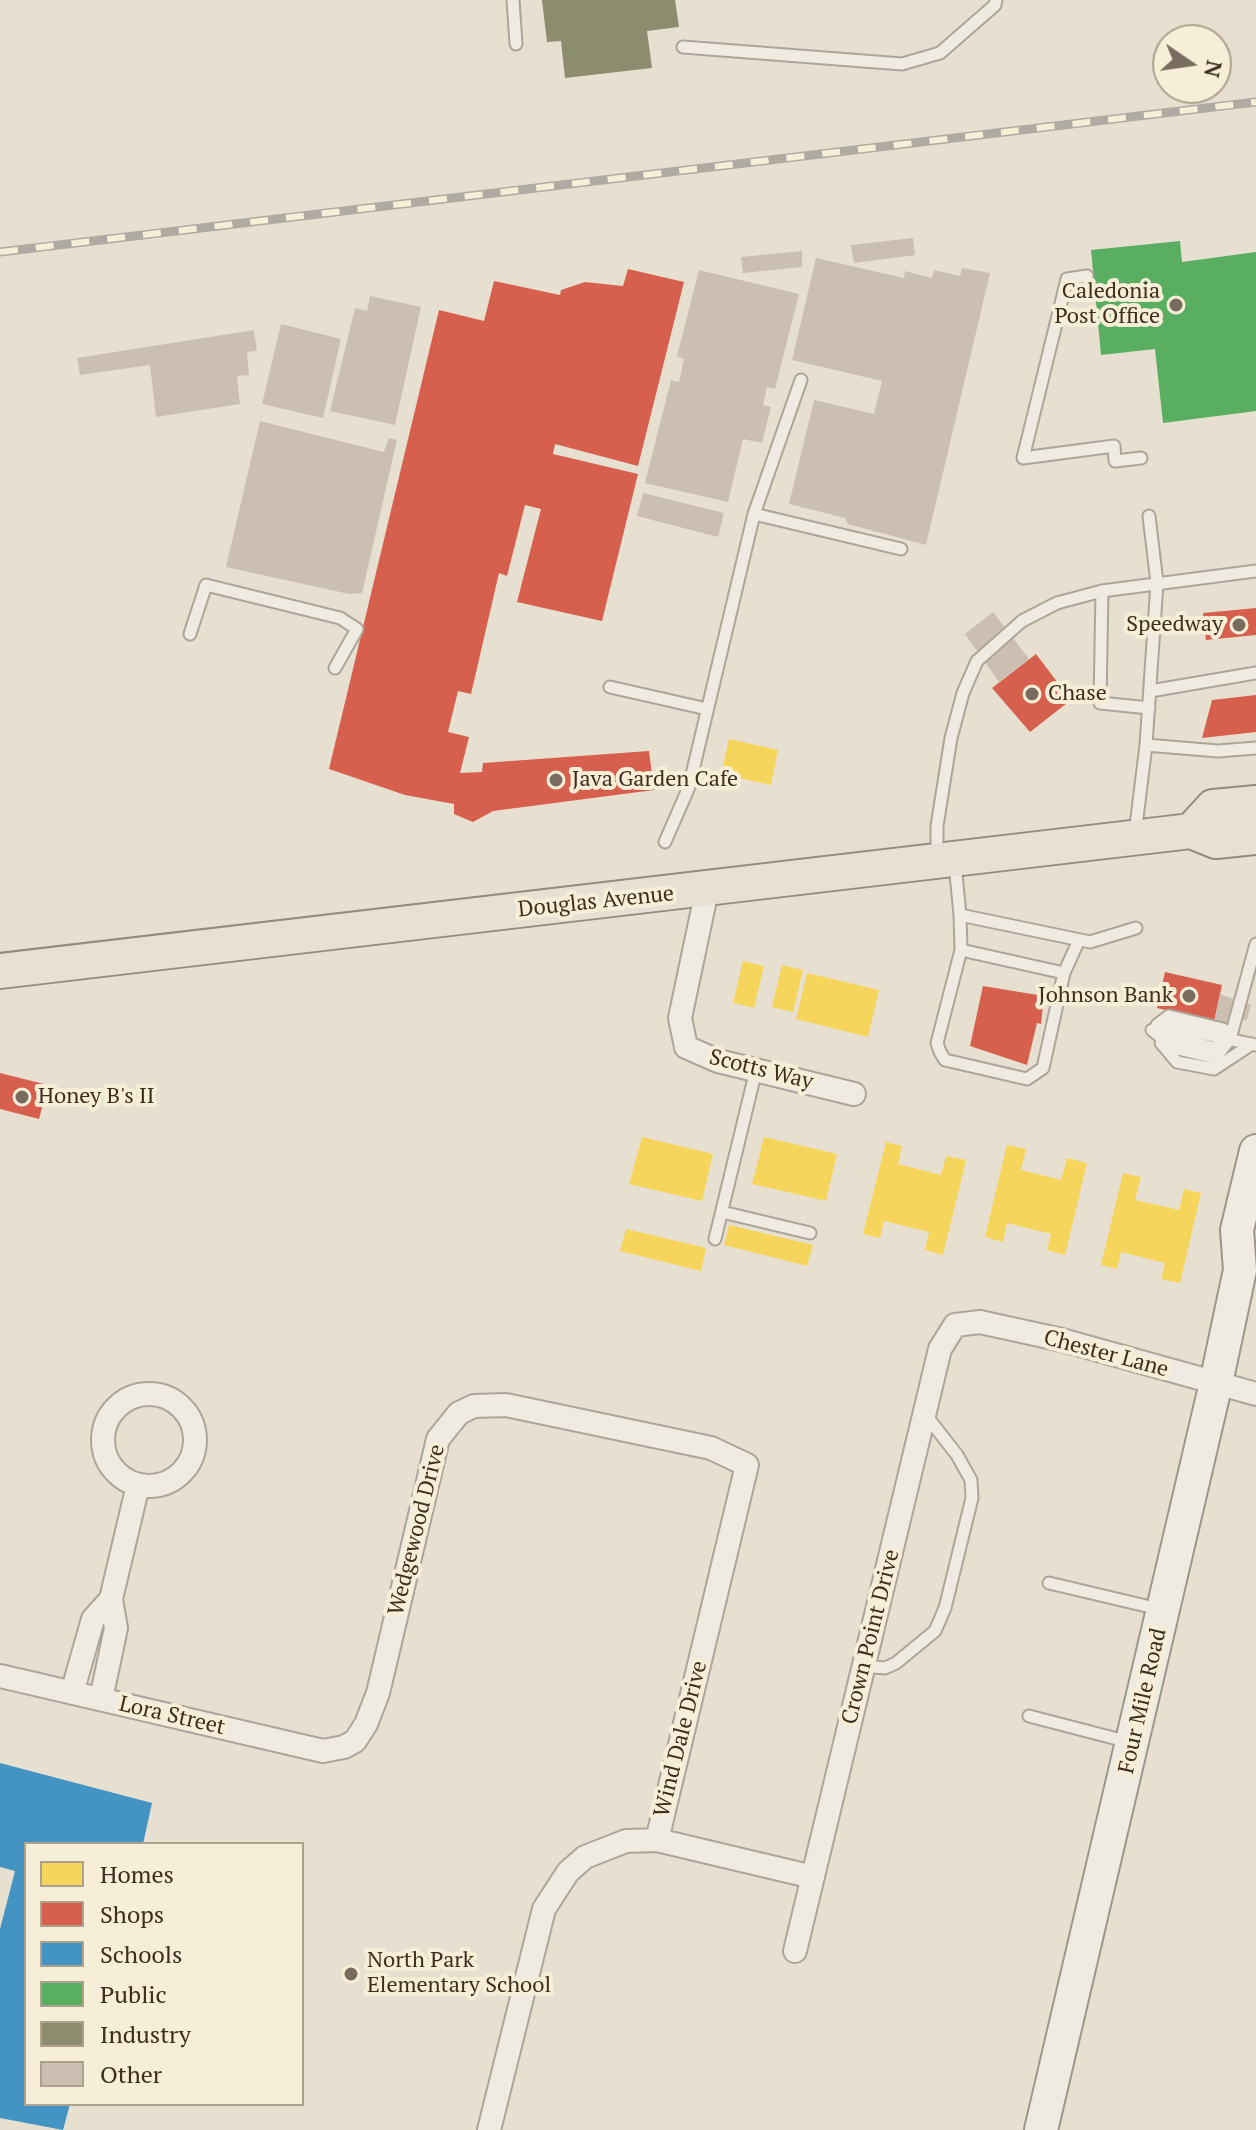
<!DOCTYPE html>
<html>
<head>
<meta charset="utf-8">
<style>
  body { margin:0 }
  #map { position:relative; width:1256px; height:2130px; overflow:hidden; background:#e7e0d1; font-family:"PT Serif",serif }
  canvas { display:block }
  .legend { position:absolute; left:24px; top:1842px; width:280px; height:264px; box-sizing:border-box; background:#f7eed8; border:2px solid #ada18e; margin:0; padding:10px 14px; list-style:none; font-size:24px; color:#3d2e20 }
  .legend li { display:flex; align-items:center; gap:16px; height:40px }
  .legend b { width:40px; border:2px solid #ada18e }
  .north { position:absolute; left:1152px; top:24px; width:80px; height:80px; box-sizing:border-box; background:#f7eed8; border:2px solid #ada18e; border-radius:50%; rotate:103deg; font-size:22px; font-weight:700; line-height:32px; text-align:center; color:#3d2e20 }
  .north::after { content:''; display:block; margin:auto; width:28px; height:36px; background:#786c5e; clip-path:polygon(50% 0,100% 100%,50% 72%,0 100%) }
</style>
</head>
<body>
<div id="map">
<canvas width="1256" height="2130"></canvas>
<ul class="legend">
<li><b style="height:22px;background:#f6d55c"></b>Homes</li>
<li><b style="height:22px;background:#d6604d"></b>Shops</li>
<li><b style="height:22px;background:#4393c3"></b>Schools</li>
<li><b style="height:22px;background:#5aae61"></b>Public</li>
<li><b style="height:22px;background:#8c8c6e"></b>Industry</li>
<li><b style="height:22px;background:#cbbfb2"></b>Other</li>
</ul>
<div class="north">N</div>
</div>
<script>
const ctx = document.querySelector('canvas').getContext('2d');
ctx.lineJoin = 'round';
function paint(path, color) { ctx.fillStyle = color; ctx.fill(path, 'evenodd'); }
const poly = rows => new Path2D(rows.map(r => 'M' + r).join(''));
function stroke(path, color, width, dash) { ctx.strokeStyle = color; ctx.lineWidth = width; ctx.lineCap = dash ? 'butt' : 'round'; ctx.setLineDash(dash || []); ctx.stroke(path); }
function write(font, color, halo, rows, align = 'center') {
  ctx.font = font + ' "PT Serif",serif'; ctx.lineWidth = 8; ctx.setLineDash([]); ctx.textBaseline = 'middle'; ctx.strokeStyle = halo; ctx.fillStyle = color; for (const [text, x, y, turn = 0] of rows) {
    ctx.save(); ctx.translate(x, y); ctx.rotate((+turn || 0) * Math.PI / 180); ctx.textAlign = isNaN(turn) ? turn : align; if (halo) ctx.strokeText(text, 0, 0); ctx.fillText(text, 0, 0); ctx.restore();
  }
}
paint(poly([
  [729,739,778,750,771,785,721,774],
  [743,961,764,966,754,1008,733,1003],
  [782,965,803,970,793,1012,772,1007],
  [807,973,879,990,868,1037,796,1019],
  [642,1137,713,1154,702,1201,629,1184],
  [764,1137,837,1154,826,1201,752,1184],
  [886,1142,902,1146,898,1164,941,1175,946,1156,966,1160,943,1255,925,1250,929,1232,884,1221,880,1238,863,1234],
  [1007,1145,1026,1149,1021,1170,1061,1180,1067,1158,1087,1163,1065,1255,1047,1250,1051,1234,1007,1223,1003,1242,985,1237],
  [1123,1173,1141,1177,1135,1200,1179,1210,1184,1189,1201,1193,1180,1283,1161,1279,1165,1263,1121,1252,1117,1269,1101,1265],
  [729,1225,813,1245,807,1266,724,1245],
  [626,1229,706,1248,701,1271,620,1251]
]), '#f6d55c');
paint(poly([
  [628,269,684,282,638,466,555,444,553,454,638,474,602,621,517,602,541,509,525,505,507,576,499,573,471,694,458,691,448,732,469,737,460,773,482,772,483,763,649,751,654,790,493,811,473,822,454,814,454,804,405,795,329,769,439,310,484,321,494,281,560,295,561,290,585,282,623,286],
  [1256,608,1256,635,1206,640,1203,613],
  [1036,654,1071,700,1030,732,992,688],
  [1256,695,1256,732,1202,738,1212,700],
  [1165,972,1222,985,1214,1022,1157,1008],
  [983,986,1044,996,1041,1024,1037,1023,1027,1065,970,1046],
  [0,1073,48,1085,39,1119,0,1109]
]), '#d6604d');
paint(poly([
  [0,1763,152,1803,143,1844,26,1844,26,2104,70,2104,63,2130,0,2118,0,1929,15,1871,0,1867]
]), '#4393c3');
paint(poly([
  [1180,241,1182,262,1256,252,1256,411,1163,423,1155,349,1101,355,1091,250]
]), '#5aae61');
paint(poly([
  [542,0,675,0,679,27,647,31,652,68,565,78,561,41,547,42]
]), '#8c8c6e');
paint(poly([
  [913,238,915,255,854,263,851,245],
  [802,251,802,267,743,273,741,257],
  [816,258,904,278,905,271,932,278,934,270,960,276,962,268,990,273,926,545,848,524,845,518,789,504,814,400,874,414,882,381,792,360],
  [699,270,799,294,775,389,767,387,763,405,771,407,762,443,743,439,728,502,645,483,671,380,679,382,684,359,677,356],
  [370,296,421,307,395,425,330,411,355,308,367,311],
  [281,324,341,339,323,418,262,404],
  [254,330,257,351,247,352,249,375,237,376,240,404,156,417,150,365,80,375,77,358],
  [260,421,384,452,389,438,397,440,362,593,349,594,226,567],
  [643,493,724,513,718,537,637,516],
  [993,612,1029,659,999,682,965,634],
  [1220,994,1251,1005,1247,1020,1226,1024,1214,1022]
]), '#cbbfb2');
const service = poly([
  [513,0,516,44],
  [683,47,902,64,940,53,995,5,996,0],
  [1087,276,1067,279,1023,458,1114,446,1115,461,1141,458],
  [754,514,901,549],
  [190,634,206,585,340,618,357,629,335,668],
  [610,687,707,709],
  [1150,691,1256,673],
  [1149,708,1100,703,1102,591,1256,571],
  [1146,745,1218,751,1256,748],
  [1135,834,1146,745,1157,583,1149,516],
  [665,842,689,787,754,514,801,380],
  [937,857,937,826,951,738,963,693,977,661,1022,621,1057,603,1102,591],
  [955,864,960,915,1090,942,1136,928],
  [960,915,961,950,1064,973],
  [961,950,937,1043,940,1052,945,1060,1027,1079,1043,1068,1064,973,1079,940],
  [1157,1025,1169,1016,1223,1029,1230,1039],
  [1152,1030,1174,1048,1215,1058,1230,1039,1256,944],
  [1152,1030,1168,1026,1255,1045],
  [1163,1034,1214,1048,1226,1041],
  [1161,1043,1177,1062,1214,1069,1252,1044],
  [722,1212,810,1233],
  [715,1239,756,1070],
  [1049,1583,1159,1609],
  [864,1666,885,1668,896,1663,935,1631,945,1608,972,1498,971,1480,957,1455,925,1414],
  [1029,1716,1129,1742]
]);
const minor = poly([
  [707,890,680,1018,686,1047,718,1061,854,1094],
  '103 1440a46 46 0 1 1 92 0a46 46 0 1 1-92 0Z',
  [0,1676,323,1751,344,1747,355,1741,366,1724,378,1693,438,1439,459,1413,474,1406,506,1405,711,1448,747,1465,657,1840],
  [72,1693,93,1619,111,1599],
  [101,1699,116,1628,111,1599,138,1485],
  [795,1951,940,1349,955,1325,980,1322,1062,1340,1256,1394],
  [489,2130,544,1909,568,1872,585,1857,626,1841,657,1840,813,1877]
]);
const secondary = poly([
  [1041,2130,1216,1383,1240,1270,1237,1230,1256,1151]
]);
const primary = poly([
  [1191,831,1213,807,1256,803],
  [0,971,1191,831,1216,841,1256,837]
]);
stroke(service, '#ada599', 15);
stroke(minor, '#ada599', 26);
stroke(secondary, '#9c958a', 36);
stroke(primary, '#928b80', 38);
stroke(service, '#efebe3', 11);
stroke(minor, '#efebe3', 22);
stroke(secondary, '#efebe3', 32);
stroke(primary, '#e6e1d4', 34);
const rail = poly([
  [0,252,1256,102]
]);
stroke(rail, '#afaaa2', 9);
stroke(rail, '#f7eed8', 6, [18]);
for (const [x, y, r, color] of [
  [1176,305,8,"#786c5e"],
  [1239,625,8,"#786c5e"],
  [1032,694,8,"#786c5e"],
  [556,780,8,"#786c5e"],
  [1189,996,8,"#786c5e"],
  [22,1097,8,"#786c5e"],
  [351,1974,8,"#786c5e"]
]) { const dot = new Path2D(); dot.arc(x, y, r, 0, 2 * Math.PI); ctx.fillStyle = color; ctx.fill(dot); stroke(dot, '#f7eed8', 3); }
write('22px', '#3d2e20', '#f7eed8', [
  ["Caledonia",1160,292,"right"],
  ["Post Office",1160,317,"right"],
  ["Speedway",1223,625,"right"],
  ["Chase",1048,694],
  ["Java Garden Cafe",572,780],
  ["Johnson Bank",1173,996,"right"],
  ["Honey B's II",38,1097],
  ["North Park",367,1961],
  ["Elementary School",367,1986]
], 'left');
write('22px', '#3d2e20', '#f7eed8', [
  ["Douglas Avenue",596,902,-6],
  ["Scotts Way",761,1070,14],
  ["Chester Lane",1106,1354,15],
  ["Wedgewood Drive",417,1530,-76],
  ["Crown Point Drive",871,1637,-76],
  ["Four Mile Road",1143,1701,-77],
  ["Lora Street",172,1716,13],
  ["Wind Dale Drive",681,1739,-76]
]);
</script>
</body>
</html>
